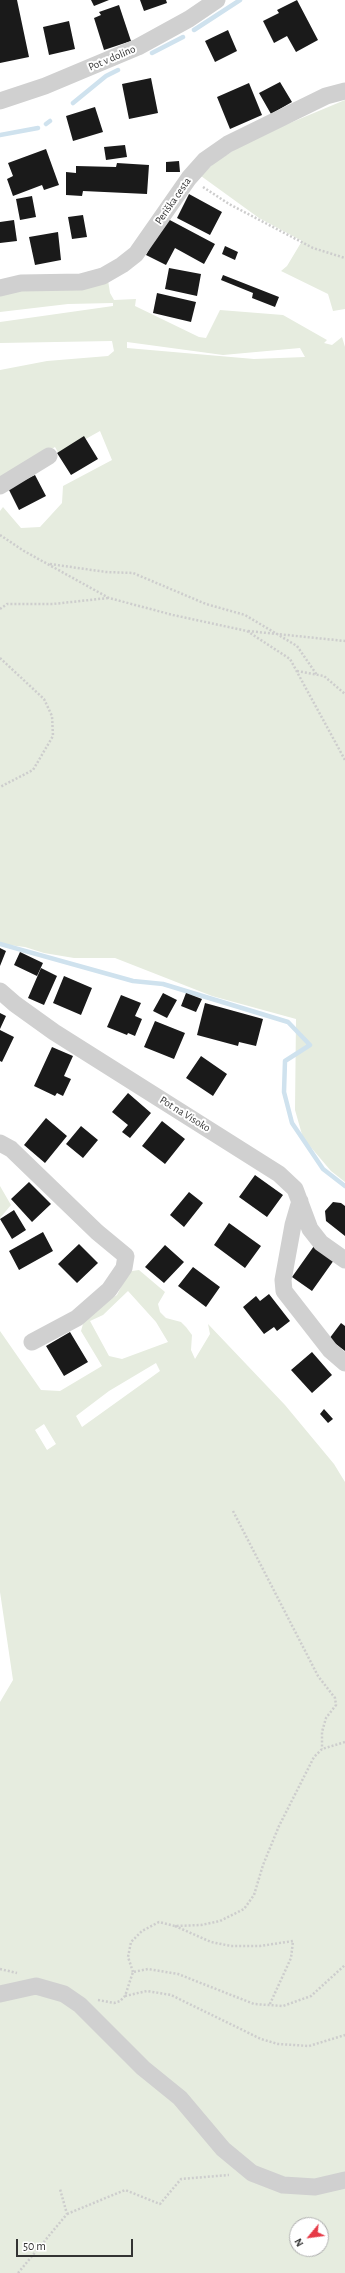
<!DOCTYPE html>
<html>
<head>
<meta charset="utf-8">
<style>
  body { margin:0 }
  #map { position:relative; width:345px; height:2273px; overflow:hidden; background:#fff; font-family:"Alegreya Sans",sans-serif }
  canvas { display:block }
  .north { position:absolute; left:289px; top:2217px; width:40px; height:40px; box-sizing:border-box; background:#fff; border:1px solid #adadad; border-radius:50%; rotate:241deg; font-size:11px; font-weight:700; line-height:16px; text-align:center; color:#333 }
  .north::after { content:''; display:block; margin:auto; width:14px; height:18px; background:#e63946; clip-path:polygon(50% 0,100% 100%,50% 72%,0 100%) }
  .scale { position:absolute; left:16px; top:2239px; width:117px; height:18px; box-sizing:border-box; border:2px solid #333; border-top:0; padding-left:5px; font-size:12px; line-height:14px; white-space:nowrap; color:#333; -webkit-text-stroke:3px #fff; paint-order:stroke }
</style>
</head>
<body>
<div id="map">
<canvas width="345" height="2273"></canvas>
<div class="north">N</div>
<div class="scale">50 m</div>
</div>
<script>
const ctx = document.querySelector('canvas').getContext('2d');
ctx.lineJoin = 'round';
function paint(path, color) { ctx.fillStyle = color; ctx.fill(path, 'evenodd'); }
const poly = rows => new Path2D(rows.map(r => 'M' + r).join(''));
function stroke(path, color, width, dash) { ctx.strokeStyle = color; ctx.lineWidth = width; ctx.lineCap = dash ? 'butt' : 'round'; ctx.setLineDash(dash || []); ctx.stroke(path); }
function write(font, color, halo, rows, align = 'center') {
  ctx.font = font + ' "Alegreya Sans",sans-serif'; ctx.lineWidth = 4; ctx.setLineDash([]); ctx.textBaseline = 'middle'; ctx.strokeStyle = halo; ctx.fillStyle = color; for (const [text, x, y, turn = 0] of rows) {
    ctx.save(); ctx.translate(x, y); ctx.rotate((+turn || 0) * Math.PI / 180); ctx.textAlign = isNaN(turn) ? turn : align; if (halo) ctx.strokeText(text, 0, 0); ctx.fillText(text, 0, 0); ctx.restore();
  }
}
paint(poly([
  [345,100,345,309,333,311,328,294,281,271,287,266,302,241,259,218,201,176,215,162,254,138],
  [108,280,110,293,114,300,136,299,135,306,199,337,206,338,220,310,283,315,327,340,324,343,332,345,342,337,345,347,345,1182,331,1171,303,1138,295,1110,296,1019,212,996,115,958,74,958,44,953,25,947,0,944,0,511,3,507,21,528,40,527,62,503,63,486,112,460,100,431,59,454,55,447,0,480,0,370,47,361,108,356,114,351,112,341,0,343,0,322,113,306,113,303,68,304,0,312,0,292],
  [127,342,223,355,300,348,305,357,254,359,127,348],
  [0,1186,11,1205,0,1218],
  [139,1270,165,1292,158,1304,160,1312,166,1318,181,1322,186,1327,192,1335,191,1350,195,1359,210,1334,208,1324,285,1405,334,1464,345,1482,345,2273,0,2273,0,1702,13,1680,0,1592,0,1331,41,1390,60,1391,102,1366,81,1331,83,1324,92,1311,117,1295,127,1275,132,1271],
  [128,1291,156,1322,168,1342,122,1359,109,1356,90,1321,103,1315],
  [156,1363,160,1371,82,1427,76,1416,109,1391],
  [44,1424,56,1444,47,1450,35,1430],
  [297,2225,321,2225,321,2249,297,2249]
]), '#e6ecdf');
stroke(poly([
  [194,30,240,0],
  [152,53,183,37],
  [73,103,106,76,118,70],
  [46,124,50,121],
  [0,135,38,128],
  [0,944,133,981,163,984,288,1022,310,1045,285,1061,284,1092,292,1123,323,1169,345,1186]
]), '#cfe2ee', 4.5);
paint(poly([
  [0,0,17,0,29,57,0,63],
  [91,0,109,0,94,6],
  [140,0,166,0,167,3,144,11],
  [297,0,318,40,296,52,287,36,274,43,263,21,279,13,277,10],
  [119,5,131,41,104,50,94,18,101,15,99,12],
  [69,21,75,49,49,55,43,27],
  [228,30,237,51,215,62,205,41],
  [151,78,158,113,129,119,122,84],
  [280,82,292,102,271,114,259,93],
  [249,83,262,115,230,129,217,97],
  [95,107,103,132,73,141,66,116],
  [125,145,127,157,106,160,104,147],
  [46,149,59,185,44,190,42,185,13,196,7,179,13,176,8,163],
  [179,161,180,172,166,172,166,162],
  [117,163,149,165,147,194,83,191,82,196,66,195,66,172,76,173,76,166,116,167],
  [189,194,222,212,210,235,177,218],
  [32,196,36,217,20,220,16,199],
  [83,215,87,237,72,239,68,217],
  [166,218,215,244,204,264,175,248,166,265,146,255],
  [14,220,17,241,0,243,0,222],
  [58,232,61,260,35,265,29,237],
  [225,246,238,252,235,260,222,254],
  [169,268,201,274,197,296,165,289],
  [223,275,279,297,275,307,252,298,253,293,221,280],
  [157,293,196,302,191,322,153,313],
  [84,436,98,459,71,475,57,453],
  [35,475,46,496,19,510,8,488],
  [0,948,6,951,0,966],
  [20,952,43,963,37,976,14,965],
  [41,968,57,976,44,1005,28,998],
  [64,976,92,988,81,1015,53,1003],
  [163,993,177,1000,167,1018,153,1011],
  [186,993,202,999,196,1012,181,1006],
  [121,995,141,1003,135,1016,142,1019,135,1036,128,1033,127,1035,107,1027],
  [205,1003,263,1019,256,1046,239,1042,238,1046,197,1035],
  [0,1013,6,1016,0,1029],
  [155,1021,185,1033,174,1059,144,1047],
  [0,1030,14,1037,2,1062,0,1061],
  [52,1047,73,1056,64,1076,71,1079,63,1096,57,1093,55,1096,34,1086],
  [201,1056,227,1074,213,1096,186,1078],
  [128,1093,151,1113,130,1138,122,1132,128,1125,112,1112],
  [46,1118,67,1136,45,1163,24,1145],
  [162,1121,185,1139,165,1164,142,1146],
  [81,1126,98,1140,83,1158,66,1144],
  [255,1175,283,1195,267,1217,239,1197],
  [29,1182,51,1204,32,1222,11,1199],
  [189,1192,203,1203,184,1227,170,1215],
  [333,1202,341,1203,345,1206,345,1236,326,1221,325,1211],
  [14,1210,26,1230,12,1239,0,1219],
  [229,1223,261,1246,245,1268,214,1245],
  [43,1232,53,1251,19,1270,9,1251],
  [79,1244,98,1263,77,1283,58,1264],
  [165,1245,184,1262,164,1283,145,1267],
  [314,1246,334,1260,312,1291,292,1277],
  [193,1267,220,1287,206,1307,178,1286],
  [269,1294,290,1321,277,1331,274,1327,264,1334,243,1307,256,1296,260,1301],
  [341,1323,345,1326,345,1351,329,1339],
  [70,1332,88,1362,64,1376,46,1346],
  [312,1352,332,1375,312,1393,291,1370],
  [324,1409,333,1419,328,1423,320,1414]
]), '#1a1a1a');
stroke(poly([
  [203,187,229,204,313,248,345,258],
  [0,535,24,551,109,598,173,615,247,631,290,659,345,760],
  [50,564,106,572,133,573,206,604,245,615,297,646,317,675],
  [0,609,7,604,53,604,108,598],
  [248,631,345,641],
  [0,658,44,699,52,716,53,736,33,770,0,787],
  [297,671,324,676,345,694],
  [233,1511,318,1676,335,1698,336,1705,326,1718,322,1732,322,1749],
  [175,1926,211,1942,231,1946,260,1946,293,1941,291,1958,269,2006],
  [0,1969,17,1973],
  [133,1972,128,1957,131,1942,142,1931,159,1922,175,1926,201,1925,220,1921,244,1909,254,1895,263,1865,279,1826,314,1757,322,1749,345,1742],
  [125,1996,147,1991,171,1995,261,2039,278,2044,309,2046,345,2035],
  [98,2000,114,2003,120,2001,125,1996,133,1972,148,1969,178,1974,254,2004,283,2006,311,1996,345,1965],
  [67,2214,125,2190,160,2204,181,2179,229,2175],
  [18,2273,67,2214,60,2189]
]), '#cdcdcd', 2.5, [2, 2]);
stroke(poly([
  [0,101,45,86,138,47,189,19,217,0],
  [0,288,21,283,81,282,103,276,122,265,136,254,189,178,205,160,228,144,326,96,345,91],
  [0,486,49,456],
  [0,991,15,1004,54,1032,279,1174,295,1189,310,1229,321,1243,345,1260],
  [0,1143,11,1149,97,1232,126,1256,124,1268,109,1290,77,1318,32,1342],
  [300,1201,293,1225,283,1280,284,1291,330,1350,345,1363],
  [0,1994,36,1986,64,1994,80,2005,143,2068,180,2098,223,2149,252,2173,283,2185,315,2187,345,2180]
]), '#d0d0d0', 17);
write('11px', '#333', '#fff', [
  ["Pot v dolino",112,58,-23],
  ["Periška cesta",173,201,-55],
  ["Pot na Visoko",185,1114,32]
]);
</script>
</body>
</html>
